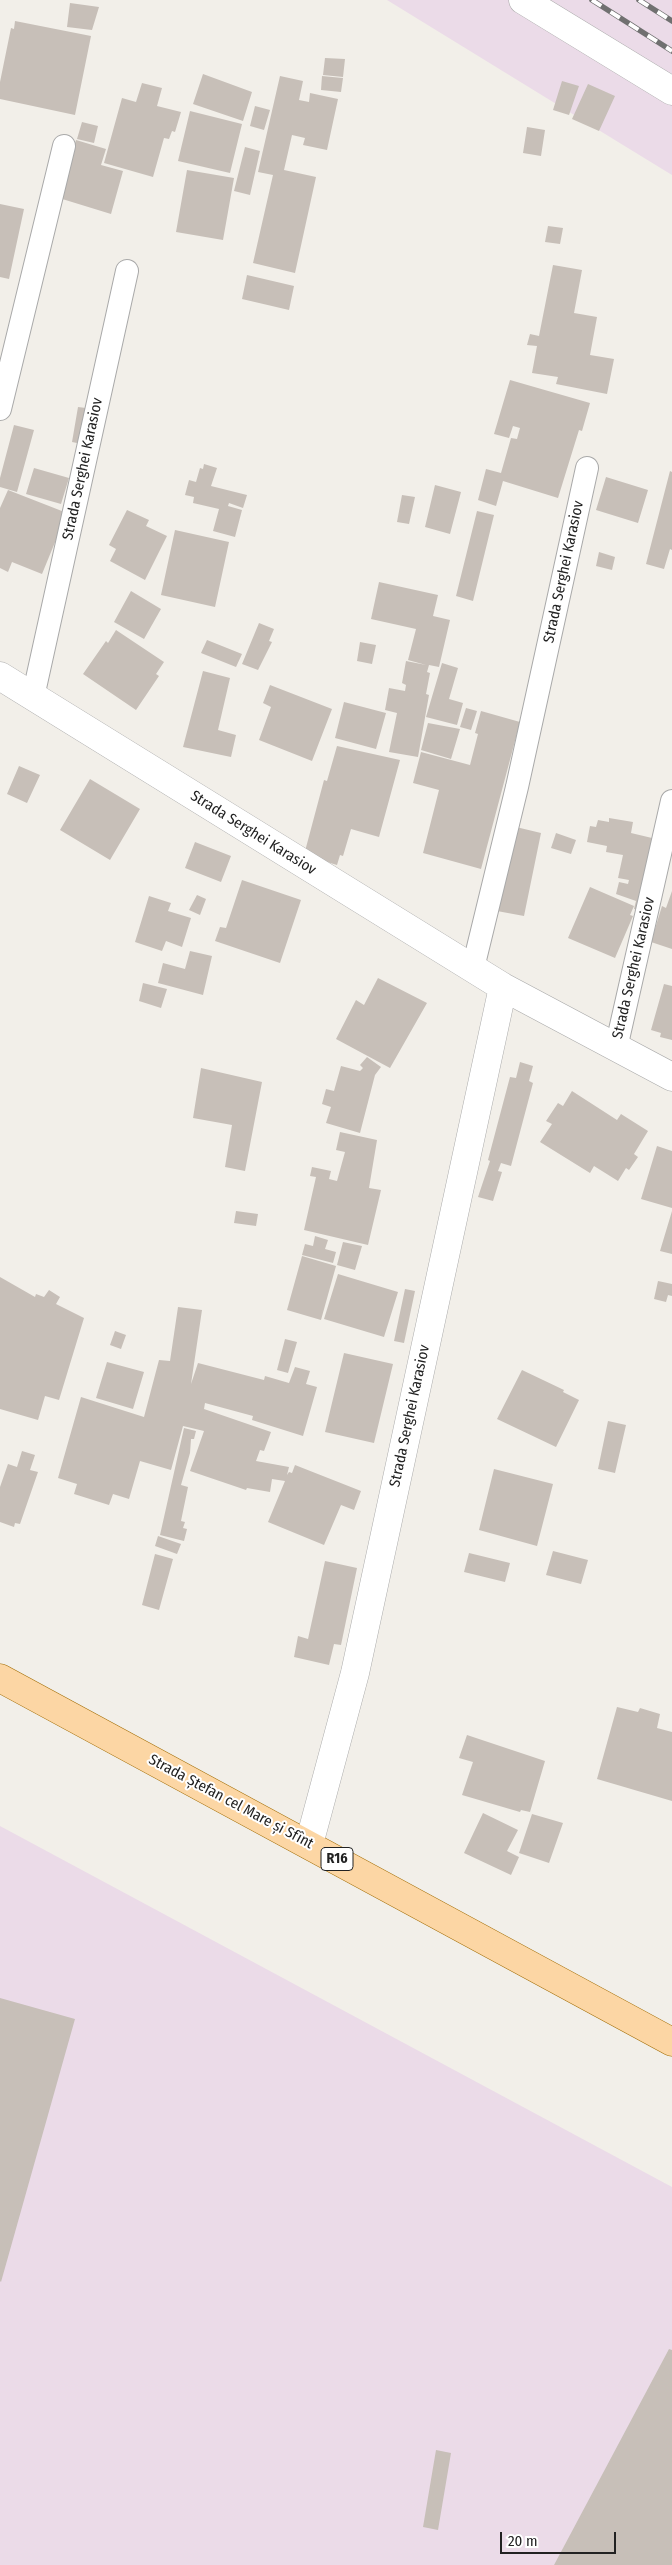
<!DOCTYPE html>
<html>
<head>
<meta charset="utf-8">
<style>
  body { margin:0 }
  #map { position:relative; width:672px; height:2565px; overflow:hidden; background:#f2efe9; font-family:"Fira Sans Condensed",sans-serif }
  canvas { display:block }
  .scale { position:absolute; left:500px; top:2532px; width:116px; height:22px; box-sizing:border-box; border:2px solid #222; border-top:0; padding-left:6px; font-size:15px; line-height:18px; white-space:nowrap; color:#222; -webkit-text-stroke:4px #fff; paint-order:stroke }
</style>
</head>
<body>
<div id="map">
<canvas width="672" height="2565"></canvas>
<div class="scale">20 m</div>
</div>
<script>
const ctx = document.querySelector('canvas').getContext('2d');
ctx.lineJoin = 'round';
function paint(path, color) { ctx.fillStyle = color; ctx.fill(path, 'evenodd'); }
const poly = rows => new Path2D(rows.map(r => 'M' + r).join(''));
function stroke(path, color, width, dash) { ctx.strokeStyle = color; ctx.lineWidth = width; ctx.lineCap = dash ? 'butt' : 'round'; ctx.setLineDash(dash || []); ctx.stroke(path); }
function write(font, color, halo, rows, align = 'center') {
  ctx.font = font + ' "Fira Sans Condensed",sans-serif'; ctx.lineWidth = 4; ctx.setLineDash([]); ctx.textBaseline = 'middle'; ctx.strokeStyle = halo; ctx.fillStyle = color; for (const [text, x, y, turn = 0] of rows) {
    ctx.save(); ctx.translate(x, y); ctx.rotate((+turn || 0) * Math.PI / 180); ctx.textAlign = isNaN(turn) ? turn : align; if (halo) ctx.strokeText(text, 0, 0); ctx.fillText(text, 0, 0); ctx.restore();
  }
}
paint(poly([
  [387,0,672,0,672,175,623,145],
  [0,1826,672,2187,672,2565,0,2565]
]), '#ebdbe8');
paint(poly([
  [70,3,99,7,92,30,67,27],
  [15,21,91,36,75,115,0,99,0,82,11,28,14,29],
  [325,58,345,59,343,77,323,75],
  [203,74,252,92,243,121,193,104],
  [280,76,303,81,299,100,309,102,310,93,338,99,327,150,303,145,305,138,292,135,284,170,316,177,295,273,253,263,273,175,258,172],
  [322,76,343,78,341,92,321,90],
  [562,81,579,86,569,115,553,110],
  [142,83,162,88,157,106,181,112,175,132,172,131,169,139,164,138,153,177,104,163,122,98,136,102],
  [588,84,615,96,599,131,572,119],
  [255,106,270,110,264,130,250,126],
  [190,111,242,124,230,173,178,161],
  [82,122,98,126,94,143,77,139],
  [527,127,545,130,541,156,523,153],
  [76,140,106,149,101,165,123,171,111,214,59,198],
  [245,147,260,151,250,195,234,191],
  [187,170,234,178,223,240,176,232],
  [0,204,24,209,9,279,0,277],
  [548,226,563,228,560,244,545,242],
  [553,265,582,270,574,313,597,317,590,355,614,359,607,394,556,384,558,377,532,373,537,346,527,345,530,334,539,336],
  [247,275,294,286,289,310,242,299],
  [510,380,590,403,582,431,579,430,558,498,503,481,496,506,478,500,486,469,501,473,511,438,517,439,520,428,513,426,509,438,494,434],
  [78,407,86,408,82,444,72,442],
  [14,425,34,430,17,492,0,487,0,478],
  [204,464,217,468,211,486,247,495,243,508,229,503,228,506,242,510,235,537,213,531,219,509,193,503,194,497,185,495,189,480,196,482,200,468,203,469],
  [34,468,69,478,61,504,26,494],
  [670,471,672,472,672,550,670,549,664,569,646,564],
  [606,477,648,490,638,523,596,510],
  [435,485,461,492,450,534,425,527],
  [8,490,67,513,42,574,12,562,8,572,0,568,0,508],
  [402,495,415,497,409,524,397,522],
  [127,510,149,520,146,526,167,536,145,580,110,561,116,549,109,545],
  [477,511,494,515,473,601,456,596],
  [175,530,229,542,215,607,161,595],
  [599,552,615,557,612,570,596,566],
  [379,582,438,595,433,616,450,620,439,667,429,665,427,672,430,673,426,694,429,695,418,757,389,752,397,713,385,710,389,688,405,691,406,685,402,683,406,661,426,665,408,660,416,629,371,619],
  [131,591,161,609,144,639,114,622],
  [259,623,274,629,269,641,272,642,258,670,242,664],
  [116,630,164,662,156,674,159,676,136,710,83,674,106,641,108,643],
  [207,640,242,654,236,667,201,653],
  [360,642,376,645,372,664,357,661],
  [442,663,458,668,449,699,463,703,457,725,426,717],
  [203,671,230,678,218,730,236,735,231,757,183,747],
  [270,685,332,709,312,761,259,740,271,707,263,703],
  [344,702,386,713,376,749,335,738],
  [466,708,477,711,471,730,460,727],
  [481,711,520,722,481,869,423,853,439,790,413,783,421,752,470,765,478,734,475,733],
  [428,723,460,729,451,759,421,750],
  [337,746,400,760,379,837,351,829,343,856,340,855,337,865,304,855,324,780,327,781],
  [19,766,40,775,27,803,7,794],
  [90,779,140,809,110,860,60,830],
  [609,818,633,822,631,833,652,838,639,910,634,909,636,901,616,894,619,882,628,884,629,880,618,878,623,855,606,852,607,846,587,842,590,826,596,827,598,820,609,822],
  [516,827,541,833,524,916,497,911],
  [556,833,576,840,571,854,551,848],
  [195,842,231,856,221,882,185,868],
  [242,880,301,900,280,963,215,941,220,927,226,928],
  [590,887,634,906,630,915,633,916,615,958,568,938],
  [672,891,672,949,651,942,662,906,666,908],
  [197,895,206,899,200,915,189,910],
  [149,896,171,903,168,911,191,918,182,947,166,941,162,951,135,942],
  [190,951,212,956,203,995,158,983,163,963,185,969],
  [378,978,427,1003,390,1068,336,1039,356,1000,364,1005],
  [143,983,167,989,161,1008,139,1001],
  [664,984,672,986,672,1040,660,1037,661,1033,651,1030],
  [367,1057,381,1067,375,1075,360,1133,326,1123,331,1107,322,1104,326,1089,334,1091,341,1066,360,1071,363,1068,360,1065],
  [520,1062,533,1066,529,1081,533,1083,511,1166,501,1163,498,1171,502,1172,493,1201,478,1197,490,1161,488,1160,510,1077,516,1078],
  [201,1068,262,1082,245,1171,225,1167,232,1125,193,1118],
  [572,1091,617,1120,621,1114,648,1131,634,1154,638,1157,629,1170,626,1168,618,1181,594,1166,590,1173,540,1142,552,1124,546,1121,558,1103,563,1106],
  [340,1132,377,1140,369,1188,381,1190,368,1245,304,1230,316,1177,310,1176,312,1167,331,1171,329,1179,337,1181,345,1152,336,1150],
  [657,1146,672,1151,672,1208,641,1199],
  [236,1211,258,1214,256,1226,234,1223],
  [672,1211,672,1254,660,1251],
  [315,1236,328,1240,325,1249,336,1252,333,1263,302,1255,305,1244,313,1246],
  [343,1242,362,1246,355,1270,337,1265],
  [302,1256,336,1266,321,1320,287,1310],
  [338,1274,398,1292,384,1337,324,1319],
  [0,1277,35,1297,36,1294,44,1297,49,1290,60,1297,56,1304,84,1318,59,1400,45,1396,38,1420,0,1409],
  [658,1281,672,1284,672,1296,668,1295,666,1302,654,1299],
  [405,1289,415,1291,404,1343,394,1341],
  [178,1307,202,1310,191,1384,198,1363,264,1380,265,1376,289,1383,295,1367,310,1371,306,1384,317,1387,303,1436,252,1420,253,1416,205,1403,204,1409,271,1432,264,1451,260,1450,256,1461,289,1467,287,1475,289,1472,292,1473,295,1465,361,1491,354,1510,341,1505,324,1545,268,1522,285,1481,272,1479,270,1492,247,1488,246,1490,190,1471,204,1431,183,1426,171,1470,140,1461,129,1499,113,1494,109,1505,74,1494,77,1484,58,1478,81,1397,144,1417,159,1360,170,1361],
  [115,1331,126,1335,121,1349,110,1345],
  [285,1339,297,1342,288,1373,277,1370],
  [344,1353,393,1364,374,1443,325,1432],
  [107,1362,144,1372,133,1409,96,1398],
  [522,1370,564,1390,563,1392,579,1400,556,1447,497,1419],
  [608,1421,626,1425,615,1473,598,1469],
  [184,1428,196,1431,194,1439,191,1439,190,1453,181,1485,188,1487,181,1521,185,1522,183,1528,187,1529,184,1541,160,1535],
  [22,1451,35,1455,30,1470,38,1472,20,1524,15,1523,14,1527,0,1522,0,1487,8,1464,17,1467],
  [494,1469,553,1484,537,1546,479,1530],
  [158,1536,181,1544,177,1554,155,1546],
  [553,1551,588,1560,581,1584,546,1575],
  [469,1553,510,1563,505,1582,464,1572],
  [155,1554,173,1559,159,1610,142,1605],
  [325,1561,357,1568,341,1645,334,1644,329,1665,294,1657,298,1636,308,1639],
  [617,1707,638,1712,640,1708,660,1714,657,1728,672,1732,672,1801,597,1779],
  [467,1735,545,1761,530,1812,521,1810,520,1812,462,1795,473,1762,459,1758],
  [483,1813,518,1830,507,1851,519,1857,511,1875,464,1853],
  [532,1814,563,1823,549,1863,519,1853],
  [0,1998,75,2019,1,2282,0,2281],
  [669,2349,672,2350,672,2565,554,2565],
  [436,2450,451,2453,438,2530,423,2527]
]), '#c7bfb8');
const service = poly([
  [0,409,64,146],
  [33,697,127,271],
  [473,968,517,787,587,468],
  [616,1048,672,801]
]);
const minor = poly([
  [523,0,672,91],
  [0,676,503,987,672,1077],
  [309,1844,355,1673,503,987]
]);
const primary = poly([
  [0,1678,672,2042]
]);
stroke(service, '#a9a9a9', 24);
stroke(minor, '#a9a9a9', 29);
stroke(primary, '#a06b00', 29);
stroke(service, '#fff', 22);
stroke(minor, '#fff', 28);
stroke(primary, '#fcd6a4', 28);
const rail = poly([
  [592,0,672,51],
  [639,0,672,21]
]);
stroke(rail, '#707070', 5.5);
stroke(rail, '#fff', 4, [11]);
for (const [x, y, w] of [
  [337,1859,32]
]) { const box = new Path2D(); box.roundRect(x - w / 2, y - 11.5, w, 23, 4); ctx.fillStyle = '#fff'; ctx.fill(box); stroke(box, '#222', 1); }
write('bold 14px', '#222', null, [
  ["R16",337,1859]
]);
write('15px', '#222', '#fff', [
  ["Strada Serghei Karasiov",83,469,-78],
  ["Strada Serghei Karasiov",564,572,-78],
  ["Strada Serghei Karasiov",253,833,32],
  ["Strada Serghei Karasiov",634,968,-77],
  ["Strada Serghei Karasiov",410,1416,-78],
  ["Strada Ștefan cel Mare și Sfînt",231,1802,28]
]);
</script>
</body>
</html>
